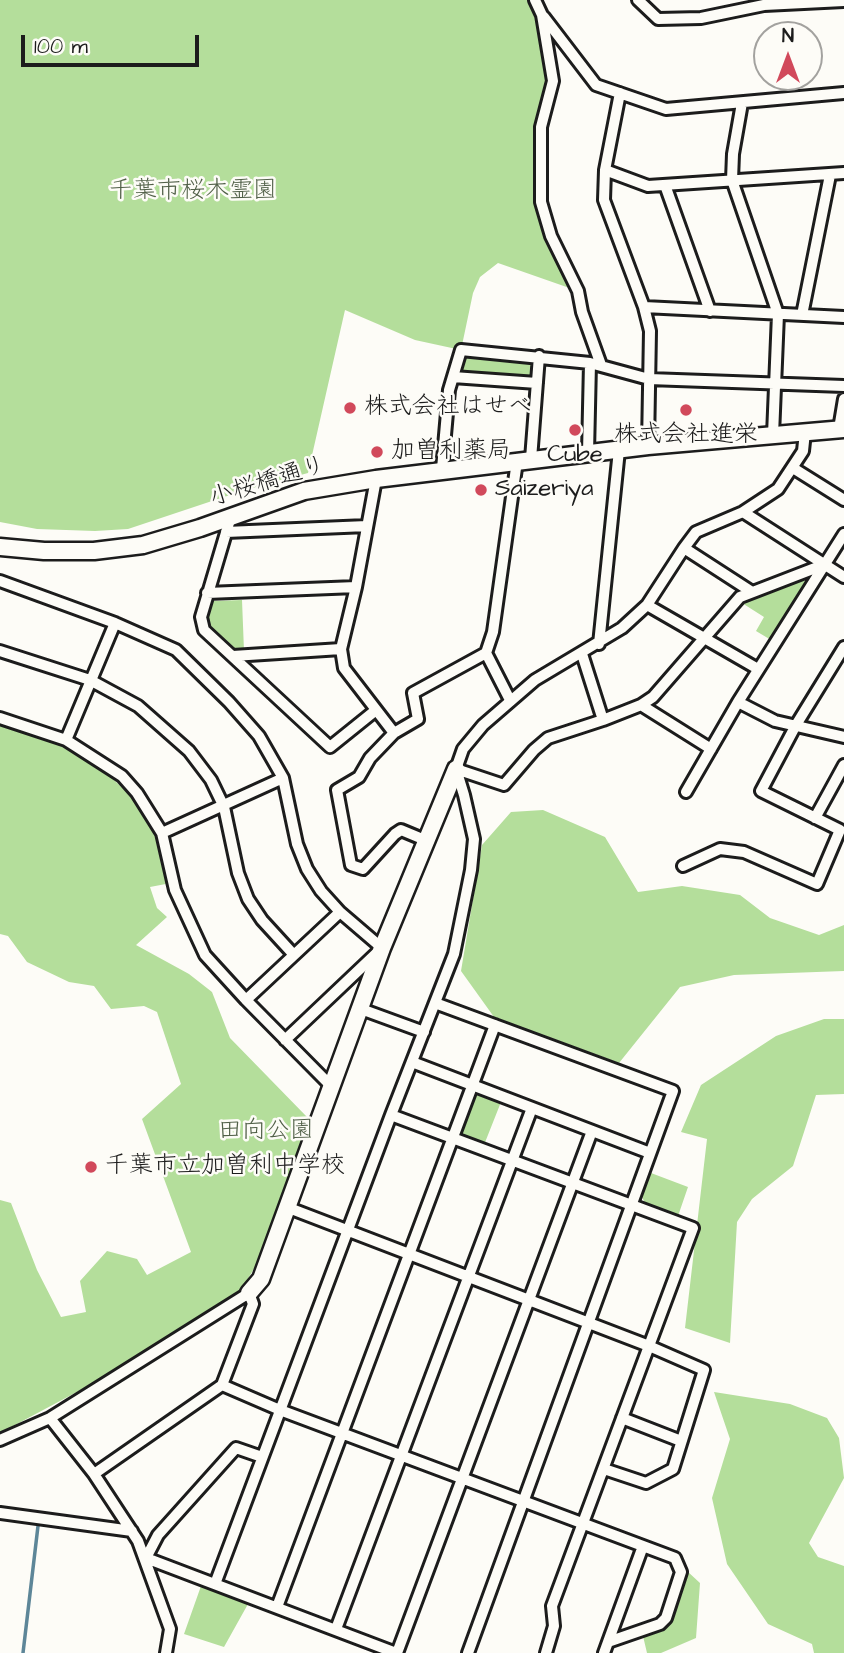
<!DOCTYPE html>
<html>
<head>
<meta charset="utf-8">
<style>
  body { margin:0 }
  #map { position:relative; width:844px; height:1653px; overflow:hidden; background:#fdfcf7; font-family:"Architects Daughter",sans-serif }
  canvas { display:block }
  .north { position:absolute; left:753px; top:21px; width:70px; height:70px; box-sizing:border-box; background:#fdfcf7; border:2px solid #a3a29f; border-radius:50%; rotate:0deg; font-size:19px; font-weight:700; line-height:28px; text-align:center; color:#1c1c1c }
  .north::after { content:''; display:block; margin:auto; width:24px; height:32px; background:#d1495b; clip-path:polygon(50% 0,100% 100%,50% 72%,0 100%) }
  .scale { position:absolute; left:21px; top:35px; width:178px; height:32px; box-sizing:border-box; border:4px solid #1c1c1c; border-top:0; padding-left:9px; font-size:21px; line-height:24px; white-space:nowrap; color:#1c1c1c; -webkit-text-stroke:5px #fdfcf7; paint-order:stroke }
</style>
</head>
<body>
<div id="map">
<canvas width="844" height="1653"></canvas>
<div class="north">N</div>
<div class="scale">100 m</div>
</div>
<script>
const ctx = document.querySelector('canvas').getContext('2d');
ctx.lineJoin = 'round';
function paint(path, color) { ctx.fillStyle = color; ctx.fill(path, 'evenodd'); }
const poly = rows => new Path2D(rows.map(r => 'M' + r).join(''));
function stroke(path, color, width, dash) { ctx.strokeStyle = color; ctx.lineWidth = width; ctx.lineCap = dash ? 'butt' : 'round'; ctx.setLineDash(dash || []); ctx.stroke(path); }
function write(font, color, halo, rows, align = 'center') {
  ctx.font = font + ' "Architects Daughter","Klee One",sans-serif'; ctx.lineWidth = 5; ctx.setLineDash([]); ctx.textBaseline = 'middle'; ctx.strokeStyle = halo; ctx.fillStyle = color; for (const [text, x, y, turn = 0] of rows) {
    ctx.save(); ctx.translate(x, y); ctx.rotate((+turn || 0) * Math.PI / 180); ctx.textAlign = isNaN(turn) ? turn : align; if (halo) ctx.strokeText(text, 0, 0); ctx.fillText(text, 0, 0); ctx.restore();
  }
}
paint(poly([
  [0,0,535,0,553,81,541,127,541,202,578,291,498,263,480,277,473,293,461,350,415,340,345,310,308,473,245,490,128,529,95,531,37,529,0,522],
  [468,354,530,358,533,372,529,377,465,373,461,370,464,357],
  [803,577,806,583,771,640,756,631,764,617,742,603],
  [242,600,244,651,232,651,207,628,206,616,213,601],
  [0,723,59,744,101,768,128,793,160,833,171,883,150,887,157,908,167,917,136,945,189,974,212,992,230,1038,307,1117,310,1129,259,1260,242,1289,105,1377,0,1433,0,1200,11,1203,37,1270,61,1317,86,1312,80,1281,107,1251,137,1259,147,1275,191,1252,142,1119,181,1084,157,1012,144,1006,111,1009,94,986,69,982,27,962,8,936,0,934],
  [543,810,605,837,638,892,682,886,740,895,770,918,819,935,844,925,844,971,734,975,680,987,619,1063,494,1017,461,971,482,845,511,812],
  [824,1019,844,1019,844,1094,816,1095,793,1166,752,1199,737,1222,730,1343,685,1328,707,1139,681,1132,701,1085,776,1036],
  [481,1093,501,1102,484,1145,463,1137,460,1130,473,1096],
  [651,1173,688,1187,678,1216,646,1205,642,1197],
  [714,1392,790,1404,827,1418,839,1438,844,1478,809,1543,818,1557,844,1566,844,1653,814,1653,812,1644,768,1624,727,1564,712,1498,730,1439],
  [687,1571,700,1583,696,1638,661,1653,647,1653,643,1636,666,1626],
  [201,1586,248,1604,224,1647,184,1634]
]), '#b4de9b');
stroke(poly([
  [23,1653,38,1526]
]), '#5d8698', 3.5);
const street = poly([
  [535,0,542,15,553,81,541,127,541,202,551,236,578,291,582,312,601,365],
  [638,0,658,19,701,18,764,5,844,1],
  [544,17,596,85,666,109,844,93],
  [620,93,605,170,604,200,644,307,650,331,648,446],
  [742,103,733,154,732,180,778,314,773,435],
  [605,170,648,186,844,173],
  [665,185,710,311],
  [644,307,844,317],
  [802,315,830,175],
  [453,377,537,383],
  [839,429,844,399],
  [588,453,590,363],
  [531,459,539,356],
  [793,468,844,500],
  [442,469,449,390,461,350,590,363,649,379,844,386],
  [376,479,356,587,341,649,344,668,394,733],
  [743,512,844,577],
  [231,516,201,617,204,630,330,747,376,710],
  [226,532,367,526],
  [684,548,752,592],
  [0,581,115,623,176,650,229,702,259,736,283,778,297,844,307,869,321,891,340,912,382,948,285,1040],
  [207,593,356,587],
  [647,605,758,669],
  [599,644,619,450],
  [0,651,90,680,138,706,189,751,211,780,224,807,238,873,248,899,262,920,294,955],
  [486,653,510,700],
  [582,654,603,720],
  [233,656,341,649],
  [738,702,775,721,844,737],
  [641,705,711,749],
  [0,718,66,740,122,776,137,793,162,833,175,890,205,955,246,1000,332,1087],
  [66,740,115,623],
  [456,769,504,785,534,750,548,738,603,720,641,705,653,697,740,597,823,565],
  [686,792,738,702,844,534],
  [815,818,844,765],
  [162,833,283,778],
  [425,840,401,830,395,834,363,869,351,865,337,790,359,777,370,758,394,733,418,719,413,693,486,653,493,632,517,461],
  [683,866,720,849,744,852,817,884,840,830,761,791,796,725,844,647],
  [246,1000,340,912],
  [435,1003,673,1091,468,1653],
  [361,1009,424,1032],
  [412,1062,650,1153],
  [391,1115,693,1228,552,1606,554,1626,546,1653],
  [289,1208,649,1346,704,1370,673,1469,646,1483,604,1469],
  [222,1385,280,1410,675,1558,681,1572,666,1618,660,1624,608,1642,604,1653],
  [50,1418,94,1474,138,1541,170,1629,166,1653],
  [622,1418,681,1441],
  [0,1440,50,1418,249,1293,253,1304,222,1385,94,1474],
  [0,1513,132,1531],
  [146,1558,396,1653],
  [146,1558,158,1535,236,1448,262,1457],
  [215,1584,391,1115,454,954,471,870,474,839,464,795,456,769,463,749,483,725,535,680,622,628,647,605,684,548,696,532,743,512,778,489,803,451,805,432],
  [277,1607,495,1025],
  [336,1629,532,1108],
  [608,1642,643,1546],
  [397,1653,592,1131]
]);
const secondary = poly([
  [0,547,44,551,94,551,143,545,200,528,304,491,376,479,648,446,844,429],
  [249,1293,261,1279,382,948,456,769]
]);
stroke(street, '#1c1c1c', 16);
stroke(secondary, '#1c1c1c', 21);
stroke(street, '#fdfcf7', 10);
stroke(secondary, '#fdfcf7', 16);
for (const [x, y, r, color] of [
  [350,408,7,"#d1495b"],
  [686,410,7,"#d1495b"],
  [575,430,7,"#d1495b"],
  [377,452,7,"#d1495b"],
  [481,490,7,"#d1495b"],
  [91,1167,7,"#d1495b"]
]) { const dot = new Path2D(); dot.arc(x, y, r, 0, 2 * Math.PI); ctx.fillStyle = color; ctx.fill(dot); stroke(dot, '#fdfcf7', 2.5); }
write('24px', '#516048', '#fdfcf7', [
  ["千葉市桜木霊園",193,192],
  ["田向公園",266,1132]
]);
write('24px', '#1c1c1c', '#fdfcf7', [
  ["株式会社はせべ",364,408],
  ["株式会社進栄",686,436,"center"],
  ["加曽利薬局",391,452],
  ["Cube",575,456,"center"],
  ["Saizeriya",495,490],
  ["千葉市立加曽利中学校",105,1167]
], 'left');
write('24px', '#1c1c1c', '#fdfcf7', [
  ["小桜橋通り",268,483,-17]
]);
</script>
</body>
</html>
